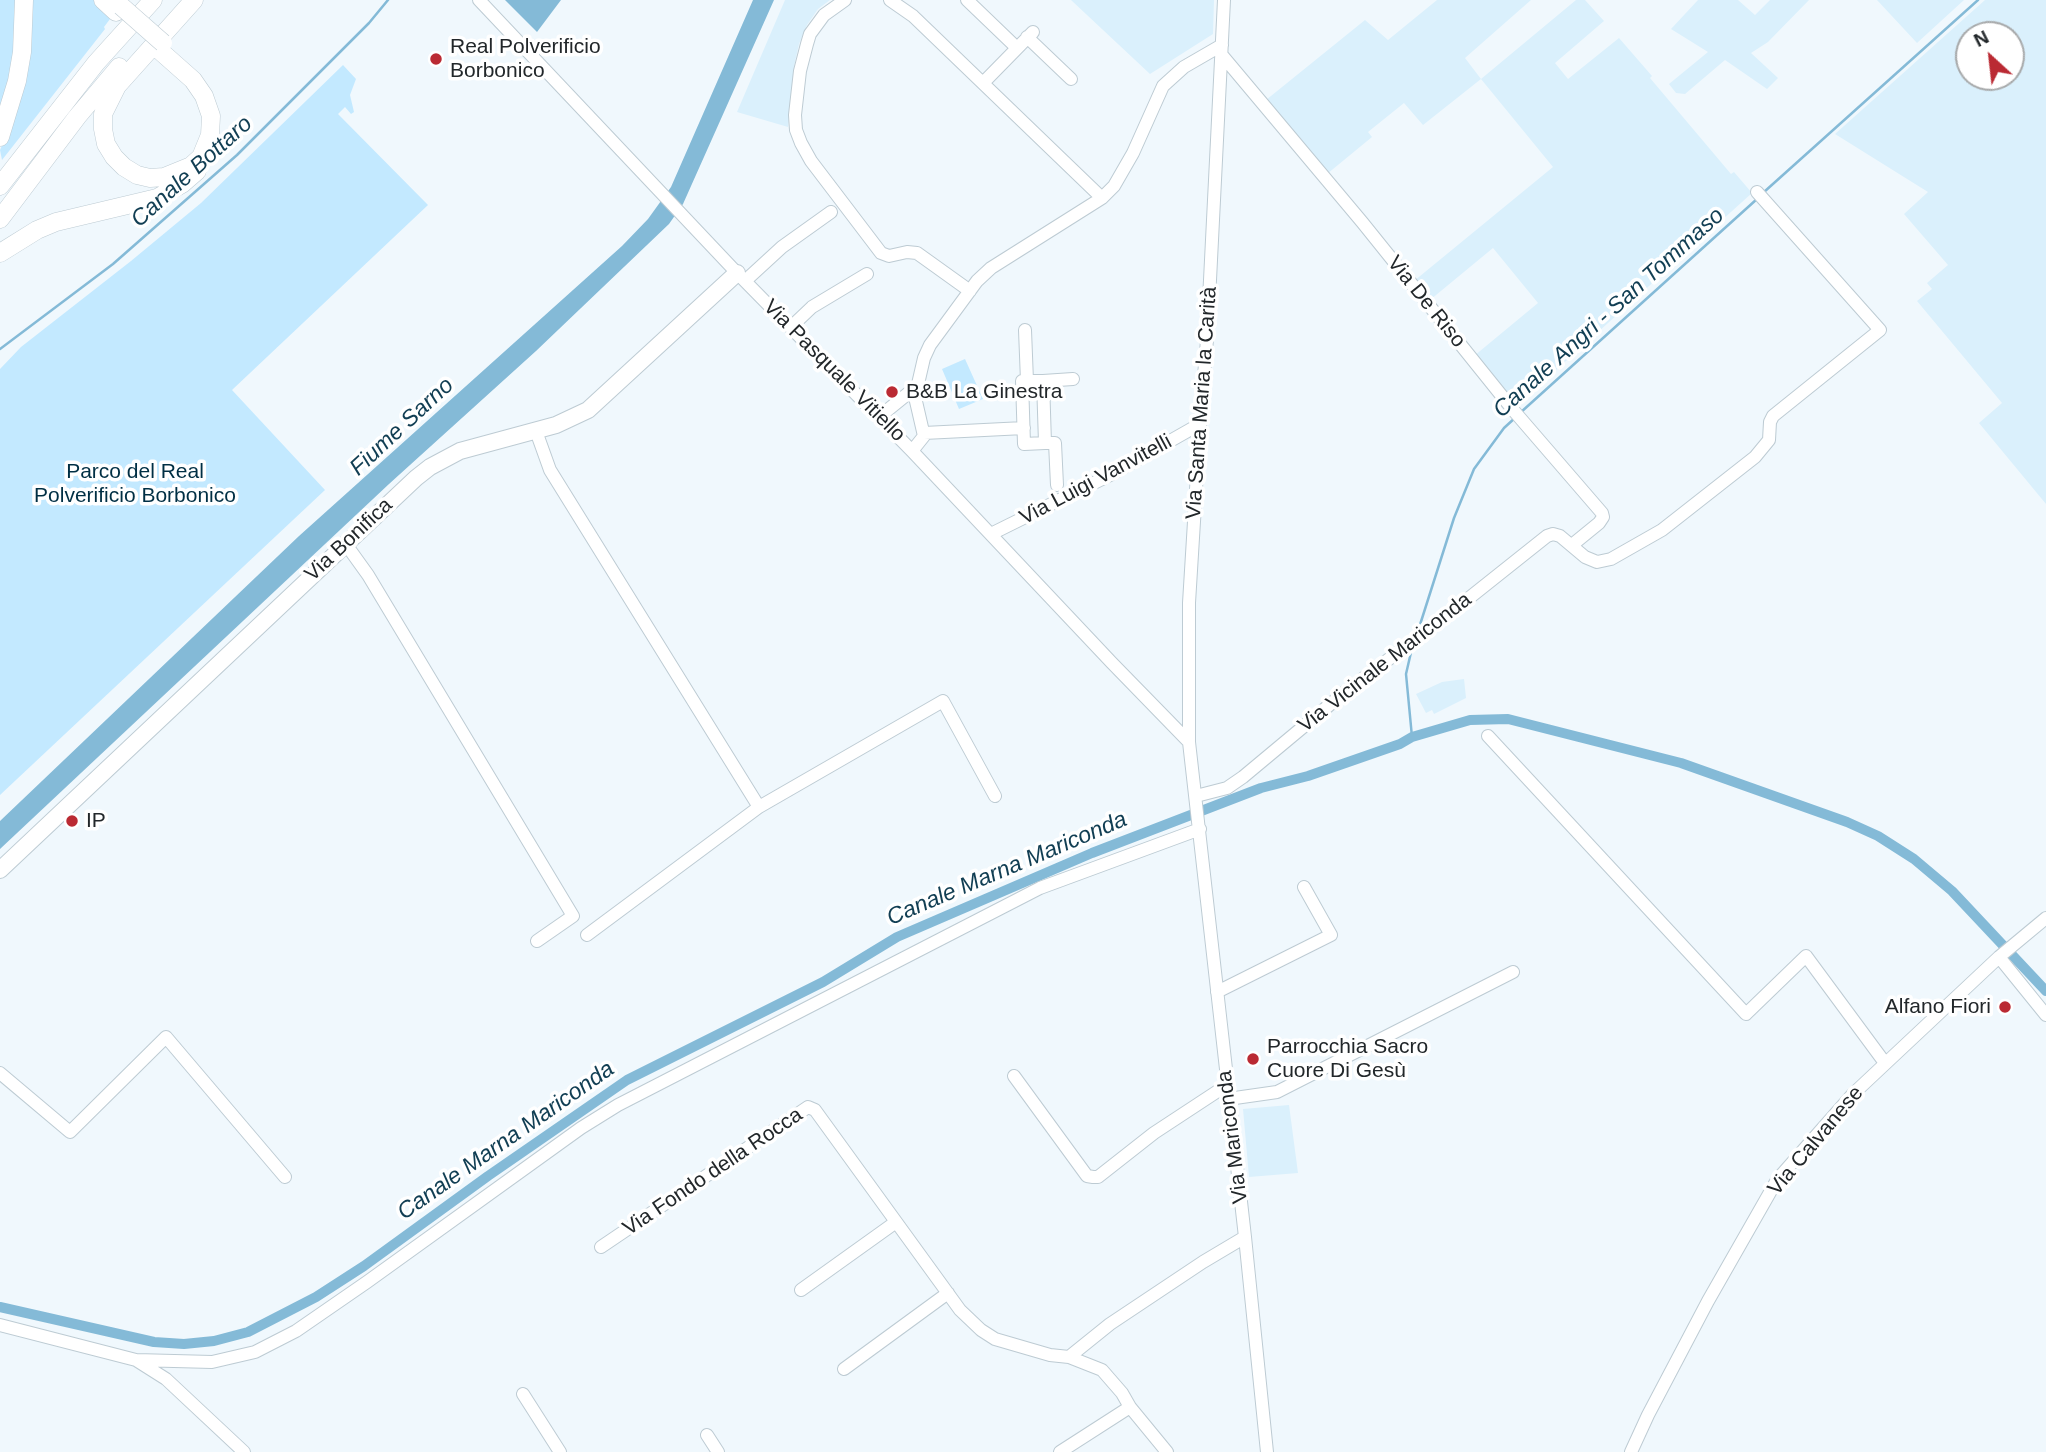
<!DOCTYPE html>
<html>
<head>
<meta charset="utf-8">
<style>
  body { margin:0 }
  #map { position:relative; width:2046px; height:1452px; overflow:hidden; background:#f0f8fd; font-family:Helvetica,sans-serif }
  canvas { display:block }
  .north { position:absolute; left:1955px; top:21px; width:70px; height:70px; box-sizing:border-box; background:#fff; border:2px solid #a7a9aa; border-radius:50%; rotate:333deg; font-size:19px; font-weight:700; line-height:28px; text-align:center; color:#22272a }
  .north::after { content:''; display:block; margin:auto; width:24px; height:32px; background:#ba2a33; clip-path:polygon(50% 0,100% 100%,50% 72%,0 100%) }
</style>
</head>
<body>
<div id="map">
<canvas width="2046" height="1452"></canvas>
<div class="north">N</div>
</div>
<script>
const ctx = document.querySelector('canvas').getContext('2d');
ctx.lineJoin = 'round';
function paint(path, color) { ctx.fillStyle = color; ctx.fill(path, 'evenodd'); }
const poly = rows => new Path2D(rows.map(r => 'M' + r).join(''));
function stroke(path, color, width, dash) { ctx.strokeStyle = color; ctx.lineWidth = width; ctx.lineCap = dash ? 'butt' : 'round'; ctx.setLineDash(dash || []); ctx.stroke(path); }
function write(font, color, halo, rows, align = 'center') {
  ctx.font = font + ' Helvetica,sans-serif'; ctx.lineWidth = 7; ctx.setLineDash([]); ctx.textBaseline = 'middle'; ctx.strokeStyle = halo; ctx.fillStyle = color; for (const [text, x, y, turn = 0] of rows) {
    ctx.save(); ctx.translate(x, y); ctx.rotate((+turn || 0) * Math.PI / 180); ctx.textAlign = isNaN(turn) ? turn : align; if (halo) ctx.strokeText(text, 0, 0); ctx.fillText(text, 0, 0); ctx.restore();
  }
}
paint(poly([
  [785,0,830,0,818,9,807,25,799,44,794,66,788,127,737,112],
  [1071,0,1214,0,1213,34,1150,74],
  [1437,0,1531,0,1465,58,1481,79,1576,0,1585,0,1604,21,1555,63,1568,79,1619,38,1652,76,1650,78,1731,174,1734,172,1752,193,1515,407,1474,356,1538,303,1493,248,1430,300,1414,281,1553,167,1481,79,1423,125,1404,103,1368,132,1372,137,1327,174,1266,100,1365,20,1388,40],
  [1698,0,1738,0,1755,15,1770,0,1809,0,1768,42,1751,53,1778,78,1767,89,1725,60,1685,94,1676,93,1669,84,1708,52,1671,29],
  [1877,0,1964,0,1917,43],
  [1985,0,2046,0,2046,504,1979,423,2002,403,1917,301,1932,289,1927,283,1948,265,1904,214,1928,192,1835,134],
  [1969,35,2011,35,2011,77,1969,77],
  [1464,679,1466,698,1434,714,1432,710,1426,713,1416,694,1442,682],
  [1289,1105,1298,1173,1249,1177,1243,1109]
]), '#daf0fc');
paint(poly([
  [0,0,19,0,13,68,0,120],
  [29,0,98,0,113,15,104,27,105,29,2,160,0,150,9,130],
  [343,65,356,79,350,95,354,112,351,114,345,107,338,114,428,205,232,390,325,490,0,795,0,369,21,347,131,261,201,203],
  [965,359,983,399,959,409,942,369]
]), '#c3e9ff');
paint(poly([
  [505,0,561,0,537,32],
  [753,0,774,0,683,204,669,224,536,351,389,484,0,849,0,821,299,536,622,246,648,219,671,187]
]), '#84bad7');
stroke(poly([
  [1764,192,1978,0],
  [0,349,113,264,237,155,369,23,388,0],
  [1520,413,1757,199],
  [1418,631,1454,518,1474,469,1504,428,1516,417],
  [1412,737,1406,674,1412,648]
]), '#84bad7', 2.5);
stroke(poly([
  [0,1307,154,1342,184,1344,214,1341,248,1332,316,1297,364,1266,488,1176,627,1080,823,982,897,937,1092,853,1261,788,1308,776,1400,744,1412,737,1470,720,1508,719,1681,763,1847,822,1878,836,1914,859,1952,891,2046,991]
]), '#84bad7', 10);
const minor = poly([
  [479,0,737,273,912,451,1112,663,1189,742],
  [845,0,824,15,810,34,807,44,800,71,795,115,796,130,801,143,811,161,881,253,889,256,907,252,917,253,970,291],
  [890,0,913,16,1102,198],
  [967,0,1017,48],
  [1224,0,1207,340,1200,424,1189,603,1189,742,1245,1237,1267,1452],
  [1027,37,1071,79],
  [1221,54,1362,222,1514,411,1602,513,1603,517,1599,523,1572,545],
  [983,83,1033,32],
  [745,281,782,247,831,212],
  [791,327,812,307,867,274],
  [1025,330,1027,381],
  [1022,381,1043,381,1045,443,1024,444,1022,381],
  [1043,381,1073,379],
  [879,417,916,387],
  [536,431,550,470,759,807],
  [924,433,1024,428],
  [1045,443,1055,443,1057,485],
  [912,451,924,436,915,397,924,358,930,345,977,281,991,268,1102,198,1114,186,1133,153,1163,86,1184,67,1222,45],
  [991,534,1112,474,1200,424],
  [345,543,368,575,573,916,537,941],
  [1488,736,1746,1014,1806,956,1885,1063],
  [1196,796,1227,788,1243,777,1345,692,1449,614,1547,536,1553,534,1560,536,1585,557,1597,562,1611,559,1662,530,1755,457,1769,440,1770,422,1773,416,1880,330,1757,192],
  [587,935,759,807,943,701,995,796],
  [1999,957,2046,1015],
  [1217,992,1331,935,1304,887],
  [0,1073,70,1132,166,1037,285,1177],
  [1014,1076,1087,1176,1093,1177,1098,1177,1154,1133,1227,1085],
  [1228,1099,1277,1092,1513,972],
  [601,1247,808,1107,815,1110,960,1310,981,1330,995,1339,1050,1355,1069,1357,1110,1324,1203,1262,1245,1237],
  [801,1290,896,1222],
  [0,1325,136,1360,166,1379,244,1452],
  [1069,1357,1102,1370,1122,1393,1130,1407],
  [136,1360,212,1362,255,1352,296,1331,367,1282,581,1128,618,1105,1040,888,1200,829],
  [844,1369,948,1293],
  [523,1394,560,1452],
  [707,1435,718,1452],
  [1060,1452,1130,1407,1167,1452],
  [1631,1452,1648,1415,1708,1301,1777,1180,1853,1094,1999,957,2046,918]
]);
const major = poly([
  [0,870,416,478,430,467,460,451,556,425,588,410,737,273]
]);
const highway = poly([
  [103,0,116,12],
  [158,49,193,80,204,96,211,116,210,135,201,157,191,166,164,177,150,178,137,175,124,167,114,157,106,144,103,129,103,114,117,86,194,0],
  [0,137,17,81,22,52,24,0],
  [0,186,96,63,153,0],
  [0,219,77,117,119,67],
  [0,253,37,230,56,222,157,198,182,184,197,171]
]);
stroke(minor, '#bdcbd3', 14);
stroke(major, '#bdcbd3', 18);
stroke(highway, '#bdcbd3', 19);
stroke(minor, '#fff', 12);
stroke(major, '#fff', 16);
stroke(highway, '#fff', 18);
const highwayBridge = poly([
  [121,6,163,43]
]);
stroke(highwayBridge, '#bdcbd3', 19, []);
stroke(highwayBridge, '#fff', 18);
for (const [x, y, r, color] of [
  [436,59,7,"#ba2a33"],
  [892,392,7,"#ba2a33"],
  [72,821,7,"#ba2a33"],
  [2005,1007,7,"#ba2a33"],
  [1253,1059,7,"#ba2a33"]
]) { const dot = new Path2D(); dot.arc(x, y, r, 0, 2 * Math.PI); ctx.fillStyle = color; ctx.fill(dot); stroke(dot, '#fff', 2.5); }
write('21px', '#22272a', '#fff', [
  ["Real Polverificio",450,47],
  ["Borbonico",450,71],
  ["B&B La Ginestra",906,392],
  ["IP",86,821],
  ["Alfano Fiori",1991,1007,"right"],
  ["Parrocchia Sacro",1267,1047],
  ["Cuore Di Gesù",1267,1071]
], 'left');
write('21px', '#22272a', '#fff', [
  ["Via De Riso",1426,302,51],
  ["Via Pasquale Vitiello",834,371,45],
  ["Via Santa Maria la Carità",1202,403,-86],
  ["Via Luigi Vanvitelli",1096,480,-28],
  ["Via Bonifica",349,540,-43],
  ["Via Vicinale Mariconda",1385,663,-38],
  ["Via Mariconda",1233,1137,-97],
  ["Via Calvanese",1816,1141,-50],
  ["Via Fondo della Rocca",713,1172,-34]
]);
write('21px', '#002f44', '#fff', [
  ["Parco del Real",135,472],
  ["Polverificio Borbonico",135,496]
]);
write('italic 23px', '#113e53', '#fff', [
  ["Canale Bottaro",192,172,-42],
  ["Canale Angri - San Tommaso",1609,313,-42],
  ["Fiume Sarno",402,427,-43],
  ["Canale Marna Mariconda",1007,869,-23],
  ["Canale Marna Mariconda",506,1141,-35]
]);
</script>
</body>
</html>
